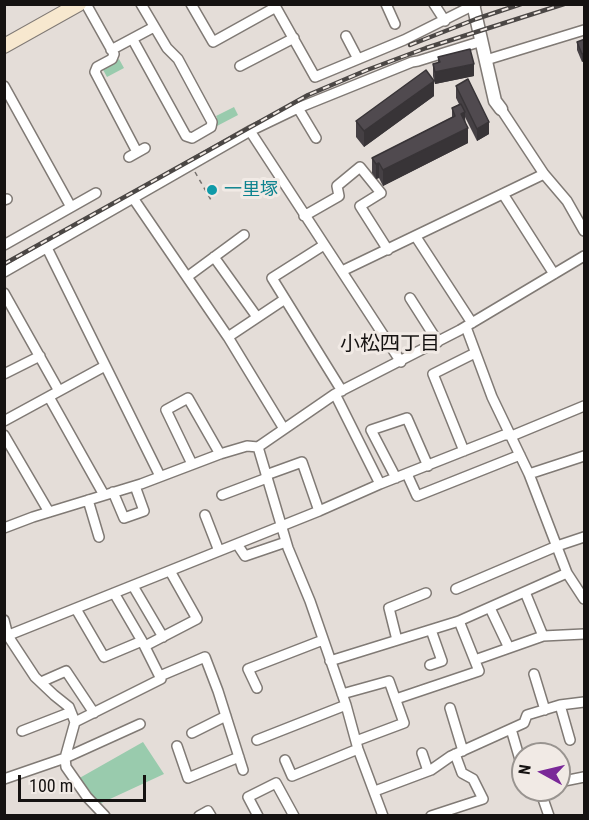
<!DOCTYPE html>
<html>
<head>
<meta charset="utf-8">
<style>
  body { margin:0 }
  #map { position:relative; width:589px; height:820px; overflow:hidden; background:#e4ddd8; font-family:"Roboto Condensed",sans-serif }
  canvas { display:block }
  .frame { position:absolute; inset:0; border:6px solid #151211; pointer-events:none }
  .north { position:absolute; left:511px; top:742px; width:60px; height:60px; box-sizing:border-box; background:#f1eae5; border:2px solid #999490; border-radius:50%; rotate:278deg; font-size:16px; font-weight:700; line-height:24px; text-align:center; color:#151211 }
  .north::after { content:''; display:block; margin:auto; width:21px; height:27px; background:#7a2898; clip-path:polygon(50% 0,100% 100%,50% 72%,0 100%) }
  .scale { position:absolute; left:18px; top:775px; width:128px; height:27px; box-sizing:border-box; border:3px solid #151211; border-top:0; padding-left:8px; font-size:18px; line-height:21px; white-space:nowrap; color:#151211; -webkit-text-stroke:4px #f1eae5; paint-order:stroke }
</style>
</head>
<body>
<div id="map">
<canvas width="589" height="820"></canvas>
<div class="frame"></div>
<div class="north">N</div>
<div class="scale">100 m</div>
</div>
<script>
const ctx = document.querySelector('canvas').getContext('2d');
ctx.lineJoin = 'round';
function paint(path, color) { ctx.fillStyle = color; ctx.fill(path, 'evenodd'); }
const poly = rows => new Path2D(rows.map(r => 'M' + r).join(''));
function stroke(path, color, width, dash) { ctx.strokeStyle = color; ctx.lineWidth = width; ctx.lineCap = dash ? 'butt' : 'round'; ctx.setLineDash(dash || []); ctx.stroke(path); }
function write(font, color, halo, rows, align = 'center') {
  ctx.font = font + ' "Roboto Condensed","Noto Sans JP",sans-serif'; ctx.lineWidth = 6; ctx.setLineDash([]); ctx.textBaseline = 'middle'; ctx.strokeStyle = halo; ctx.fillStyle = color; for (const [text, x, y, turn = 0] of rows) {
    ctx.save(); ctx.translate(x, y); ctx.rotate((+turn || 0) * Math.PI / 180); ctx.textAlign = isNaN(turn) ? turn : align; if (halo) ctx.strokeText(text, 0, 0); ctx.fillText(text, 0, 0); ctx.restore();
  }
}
paint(poly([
  [119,59,124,68,107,77,102,68],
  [234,107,238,115,217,126,214,120,217,118,216,116],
  [143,742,164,774,97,805,76,780]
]), '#99cbad');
const minor = poly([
  [86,4,114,54,112,59,97,67,95,72,137,152],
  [191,4,213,42,276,7],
  [274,4,315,77,404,40,476,4],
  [386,4,395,24],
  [434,4,445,21],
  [346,36,358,59],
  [133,40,186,136,192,138,211,127,212,122,178,59,167,48,141,4],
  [111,50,154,27],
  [486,60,584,30],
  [240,66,294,38],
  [4,86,71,207],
  [298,108,316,138],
  [501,109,544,174,567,201,584,231],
  [250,131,401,362],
  [129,157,145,148],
  [503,194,554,274],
  [133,198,228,337,284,429],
  [4,200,7,199],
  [304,216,339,196,337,186,360,167,381,193,360,206,388,250],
  [416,237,472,323],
  [4,245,96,193],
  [324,245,272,278,342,391],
  [47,248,160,476],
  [214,257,257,317],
  [342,271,544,174],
  [4,272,250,131,298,108,412,62,418,61,482,41],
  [187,277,244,235],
  [4,293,59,391],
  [410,298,438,342],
  [466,327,492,397,529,474,567,573,584,599],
  [228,337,285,299],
  [4,374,40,356],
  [335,394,380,484],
  [49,397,104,495],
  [4,421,105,366],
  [4,435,49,512],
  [258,447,288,548,310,601,346,705,358,749,383,816],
  [464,451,433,374,475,353],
  [192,464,166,410,188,398,220,454],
  [407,474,417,496,520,455],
  [529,474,584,456],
  [266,475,302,462,319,511],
  [396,478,371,430,407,418,428,466],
  [113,492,124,518,144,511,135,486],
  [222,495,267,478],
  [88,500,99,537],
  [205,515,219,551],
  [4,528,33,517,141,484,220,454,247,446,258,447,335,394,460,330,584,256],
  [237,544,245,556,286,542],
  [133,586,163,637],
  [456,589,557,546,584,537],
  [525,592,543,636],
  [490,608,509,648],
  [76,609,104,657,142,641],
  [4,620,8,636,35,677,54,695,69,707,75,722,65,758,4,779],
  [4,637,319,511,380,484,504,435,514,435,584,406],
  [397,640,389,608,426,593],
  [145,646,197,619,170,571],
  [475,660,543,636,584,634],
  [330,661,459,621,567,573],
  [430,665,442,661,431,630],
  [534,674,545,710],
  [160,676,205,657,218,691,243,770],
  [41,682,66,671,94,713],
  [257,688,248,669,323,640],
  [342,694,389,681,404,723,356,741],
  [396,699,479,671,459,621],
  [560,705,570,740],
  [450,708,463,751],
  [75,722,161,679,142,641,114,593],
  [511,729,523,770],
  [22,731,71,712],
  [192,733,226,716],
  [257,740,346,705],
  [177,746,188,778,239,757],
  [422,753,428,771],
  [285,760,292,776,358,749],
  [559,782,584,777],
  [540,790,549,816],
  [375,791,431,770,451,756,524,723,527,715,560,705,584,702],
  [105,816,87,797,66,767,65,758,140,724],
  [199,816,208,811,211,816],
  [258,816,248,797,276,783,294,816],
  [431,816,483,799,473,779,462,773,455,754]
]);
const tertiary = poly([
  [473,4,495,101,501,109]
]);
const secondary = poly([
  [4,46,79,4]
]);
stroke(minor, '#807a75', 12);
stroke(tertiary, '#807a75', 15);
stroke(secondary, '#807a75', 16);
stroke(poly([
  [195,172,211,200]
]), '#76716e', 1.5, [4.5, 4.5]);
stroke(minor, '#fff', 9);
stroke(tertiary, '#fff', 12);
stroke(secondary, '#f7e8cf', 14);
const rail = poly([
  [410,45,476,19,521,4],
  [4,264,308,95,367,70,426,48,564,4]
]);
stroke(rail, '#4b4745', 4.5);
stroke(rail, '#f1eae5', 2, [7]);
paint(poly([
  [585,39,582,62,577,50,577,42],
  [438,57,474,76,435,84,434,81,434,96,364,147,356,137,356,121,434,81,433,76,433,64,438,63],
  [456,86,489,134,477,141,465,117,468,143,383,186,379,178,376,179,372,173,372,158,452,117,452,108,459,104,456,98]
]), '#454044');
paint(poly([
  [585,53,585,61,582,62,582,54],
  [474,64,474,76,435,84,435,72],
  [434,81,434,96,364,147,364,131],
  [465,112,465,128,461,114],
  [489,122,489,134,477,141,477,129],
  [468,128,468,143,383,186,383,170],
  [379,163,379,178,376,179,376,164]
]), '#383437');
const building = poly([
  [585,39,585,53,582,54,577,42,585,39],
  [470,49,474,64,435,72,433,64,440,62,438,57,470,49],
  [426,70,434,81,364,131,356,121,426,70],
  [468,79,489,122,477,129,456,86,468,79],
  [461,104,465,112,461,114,468,128,383,170,379,163,376,164,372,158,455,116,452,108,461,104]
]);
paint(building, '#504a4f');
stroke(building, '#383437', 1.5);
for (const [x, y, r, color] of [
  [212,190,6,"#0f9aa8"]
]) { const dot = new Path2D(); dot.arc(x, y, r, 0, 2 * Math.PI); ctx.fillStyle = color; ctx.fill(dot); stroke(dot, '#f1eae5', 2); }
write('18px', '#0d838f', '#f1eae5', [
  ["一里塚",224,190]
], 'left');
write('20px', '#151211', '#f1eae5', [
  ["小松四丁目",390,345]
]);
</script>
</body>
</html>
